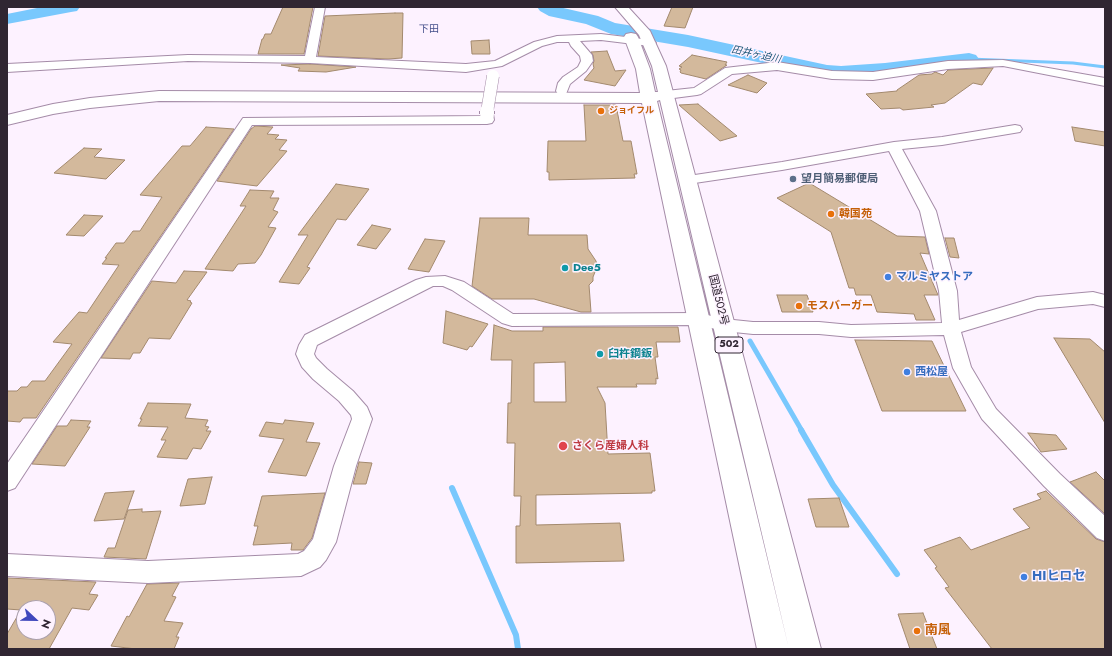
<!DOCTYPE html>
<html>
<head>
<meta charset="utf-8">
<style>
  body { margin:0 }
  #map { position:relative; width:1112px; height:656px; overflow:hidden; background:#fdf2ff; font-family:Jost,sans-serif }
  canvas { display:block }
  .frame { position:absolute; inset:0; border:8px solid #302632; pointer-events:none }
  .north { position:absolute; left:16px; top:600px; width:40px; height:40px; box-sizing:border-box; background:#fdf2ff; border:1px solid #aba0ad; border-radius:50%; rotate:112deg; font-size:11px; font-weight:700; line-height:16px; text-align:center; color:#302632 }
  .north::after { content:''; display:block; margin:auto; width:14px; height:18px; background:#4048bd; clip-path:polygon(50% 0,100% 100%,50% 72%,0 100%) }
</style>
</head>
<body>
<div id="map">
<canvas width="1112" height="656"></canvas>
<div class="frame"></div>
<div class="north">N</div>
</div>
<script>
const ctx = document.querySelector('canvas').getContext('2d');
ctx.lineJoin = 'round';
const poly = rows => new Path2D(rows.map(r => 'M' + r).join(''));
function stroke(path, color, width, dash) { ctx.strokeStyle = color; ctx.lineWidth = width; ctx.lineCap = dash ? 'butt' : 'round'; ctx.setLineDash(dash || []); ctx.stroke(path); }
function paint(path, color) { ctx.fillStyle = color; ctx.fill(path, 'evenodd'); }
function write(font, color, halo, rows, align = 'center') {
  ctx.font = font + ' Jost,"Noto Sans JP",sans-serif'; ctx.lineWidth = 3; ctx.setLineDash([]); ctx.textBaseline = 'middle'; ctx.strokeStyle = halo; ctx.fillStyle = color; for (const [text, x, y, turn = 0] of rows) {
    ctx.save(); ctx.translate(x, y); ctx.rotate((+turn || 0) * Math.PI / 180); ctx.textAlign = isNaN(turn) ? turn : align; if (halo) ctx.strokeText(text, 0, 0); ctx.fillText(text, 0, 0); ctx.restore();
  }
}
stroke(poly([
  [969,59,1073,63,1105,67]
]), '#79c8fd', 3);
stroke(poly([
  [750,341,802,431]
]), '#79c8fd', 5);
stroke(poly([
  [801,430,833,485,897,574],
  [452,488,516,635,518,649]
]), '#79c8fd', 6);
paint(poly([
  [42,7,80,7,77,11,71,12,7,24,7,14,42,7],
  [537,7,559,7,598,16,615,23,688,35,827,65,841,66,885,63,969,53,976,55,979,59,976,63,969,65,885,75,841,78,827,77,688,47,611,34,586,24,549,16,540,11,537,7]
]), '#79c8fd');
const building = poly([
  [283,7,313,7,304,54,258,54,262,39,263,39,265,34,271,34,283,7],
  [672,7,693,7,685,28,664,26,672,7],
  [395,13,403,13,402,58,388,59,318,56,325,16,395,13],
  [489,40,490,54,472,54,471,41,489,40],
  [607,51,615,71,626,70,615,86,584,80,594,68,593,64,594,61,593,55,591,52,607,51],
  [692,55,727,62,725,65,727,65,706,79,681,73,680,72,681,70,679,69,682,67,679,66,692,55],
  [310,64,356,67,326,72,298,71,300,68,281,65,310,64],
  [993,68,982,85,973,83,945,103,931,105,934,107,903,110,900,108,881,109,866,94,897,91,897,90,919,75,932,74,935,72,943,75,948,70,993,68],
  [748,75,767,83,757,93,728,85,748,75],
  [698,104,737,136,720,141,679,105,698,104],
  [584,105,616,105,623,141,631,141,637,174,634,174,635,178,549,180,549,172,547,172,548,141,586,141,584,105],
  [255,126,273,127,267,134,279,135,275,139,287,140,279,150,287,151,257,186,217,181,251,129,255,126],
  [206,127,234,129,36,418,23,418,20,422,7,421,7,391,17,391,21,387,27,387,32,381,45,381,72,344,53,342,79,312,87,313,119,265,102,264,107,258,105,258,116,243,124,243,133,231,140,231,162,197,140,195,182,146,190,146,206,127],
  [1072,127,1105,132,1105,146,1075,141,1072,127],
  [84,148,102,149,94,157,125,160,106,179,54,173,84,148],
  [336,184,369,189,346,220,337,219,307,267,310,268,299,284,279,282,308,235,298,235,336,184],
  [807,184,811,184,897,236,925,237,929,254,920,253,938,295,924,295,935,320,916,320,914,314,877,312,871,295,856,295,854,288,849,288,831,232,777,198,807,184],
  [250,190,274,191,270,198,279,198,273,210,278,212,268,227,276,228,261,255,255,263,238,264,233,271,205,269,246,206,240,206,250,190],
  [84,215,103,216,84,236,66,235,84,215],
  [480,218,529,218,528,235,587,235,588,249,596,261,597,267,593,277,593,281,589,285,591,312,581,312,534,299,492,299,472,286,480,218],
  [372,225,391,229,376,249,357,245,372,225],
  [945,238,954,238,959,258,950,257,945,238],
  [425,239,445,241,429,272,408,269,425,239],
  [184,271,207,272,187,300,191,301,190,302,192,303,170,339,149,338,140,353,133,353,130,359,101,358,152,281,176,283,184,271],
  [777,295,807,295,813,312,782,312,777,295],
  [446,311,488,324,472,347,470,346,467,350,443,343,446,311],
  [494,325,512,331,543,331,543,327,678,327,680,342,656,342,658,357,655,357,658,379,656,378,656,384,636,384,637,387,597,387,605,403,608,454,650,453,655,491,652,491,652,493,536,495,536,525,620,523,624,561,516,563,516,526,520,526,521,496,514,496,515,443,507,443,508,403,511,403,512,360,491,360,494,325],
  [565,362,566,402,534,402,534,363,565,362],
  [1054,338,1090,339,1105,352,1105,423,1054,338],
  [855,340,932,341,966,411,882,411,855,340],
  [148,403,191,404,185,418,208,420,205,426,209,427,206,431,211,431,201,449,193,448,187,459,157,457,166,440,161,440,168,427,138,426,142,419,140,419,148,403],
  [71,420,91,421,87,427,90,427,65,466,32,464,57,426,67,426,71,420],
  [285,420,314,423,306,442,320,443,306,476,268,472,284,439,259,436,266,422,283,424,285,420],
  [1028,433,1056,435,1067,449,1041,452,1028,433],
  [359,462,372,463,366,484,353,484,359,462],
  [1096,472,1105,481,1105,514,1070,482,1096,472],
  [212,477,205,504,180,506,188,479,212,477],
  [134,491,124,519,94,521,105,493,134,491],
  [1046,491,1096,539,1105,542,1105,649,992,649,945,588,949,587,935,568,937,567,924,550,960,537,971,550,1030,528,1013,509,1041,499,1037,494,1046,491],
  [325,493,312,538,303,550,291,550,292,543,253,545,258,526,254,526,262,496,325,493],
  [839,498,849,527,816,527,808,499,839,498],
  [142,509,142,512,161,511,146,559,104,557,108,548,115,548,128,510,142,509],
  [7,578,96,582,89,594,98,595,89,610,72,608,49,649,7,649,7,634,21,610,7,609,7,578],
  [24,608,48,608,48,632,24,632,24,608],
  [179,583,172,596,176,597,164,621,183,623,176,637,179,637,174,649,136,649,111,646,127,616,129,617,147,584,179,583],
  [923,613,937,649,910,649,898,614,923,613]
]);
paint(building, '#d3b99c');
stroke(building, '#a3896e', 1);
const minor = poly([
  [315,7,325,7,316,57,466,64,495,61,534,42,557,36,601,34,650,40,656,43,650,46,601,40,580,41,592,55,593,61,586,71,570,84,566,94,562,95,558,94,556,91,558,83,563,77,578,67,581,61,580,56,571,46,569,42,557,42,542,46,502,66,466,72,310,63,188,61,7,72,7,64,188,55,305,56,315,7],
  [1003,60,1105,78,1105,86,1003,66,948,69,873,80,832,79,777,70,732,74,701,94,697,95,666,99,662,98,660,95,662,92,666,91,694,88,725,68,777,62,832,71,873,72,948,61,1003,60],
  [487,110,492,111,493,114,494,120,492,123,487,124,252,125,15,488,7,491,7,464,243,118,481,116,482,111,487,110],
  [1015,125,1020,126,1022,129,1020,132,942,145,902,149,936,211,957,291,959,320,1037,297,1093,292,1105,295,1105,307,1093,304,1038,309,961,332,971,367,996,409,1060,474,1105,516,1105,541,1097,538,1044,486,982,419,953,368,944,335,851,337,819,334,753,334,724,331,699,325,512,326,502,323,452,290,443,286,433,286,317,345,314,354,316,358,327,369,353,391,367,407,372,419,356,466,336,542,326,560,320,567,301,576,148,583,7,576,7,554,148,561,298,554,304,551,313,539,334,466,352,419,351,415,339,401,313,379,302,367,296,354,299,345,305,335,416,280,426,277,445,276,464,282,513,314,699,313,724,319,753,322,819,322,851,325,942,323,939,291,920,211,889,151,782,170,688,184,683,183,681,180,683,177,688,176,782,162,894,142,942,137,1015,125]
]);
const highway = poly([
  [615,7,628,7,650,31,666,66,821,649,789,649,660,100,657,101,789,649,757,649,642,103,159,101,90,108,53,114,7,125,7,115,53,104,90,98,159,91,640,93,636,69,624,37,626,34,631,33,636,34,638,37,650,69,655,92,658,92,652,66,639,35,615,7]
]);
stroke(minor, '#a58ca8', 2);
stroke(highway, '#a58ca8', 2);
paint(minor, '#fff');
paint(highway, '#fff');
const minorBridgeFar1 = poly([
  [487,112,493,76]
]);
const minorBridge = poly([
  [487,114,487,111]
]);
stroke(minorBridgeFar1, '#a58ca8', 13, []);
stroke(minorBridge, '#a58ca8', 16, []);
stroke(minorBridgeFar1, '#fff', 12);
stroke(minorBridge, '#fff', 14);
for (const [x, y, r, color] of [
  [601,111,4,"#e8710a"],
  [793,179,4,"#5c6f8a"],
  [831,214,4,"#e8710a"],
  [565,268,4,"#0f9aa8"],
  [888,277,4,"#3f7fe0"],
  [799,306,4,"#e8710a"],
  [600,354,4,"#0f9aa8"],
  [907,372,4,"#3f7fe0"],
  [563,446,5,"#e0444e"],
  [1024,577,4,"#3f7fe0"],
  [917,631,4,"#e8710a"]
]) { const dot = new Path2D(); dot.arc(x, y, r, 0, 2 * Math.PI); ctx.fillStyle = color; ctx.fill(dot); stroke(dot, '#fdf2ff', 1.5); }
write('bold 9px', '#c56008', '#fdf2ff', [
  ["ジョイフル",609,111]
], 'left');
write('10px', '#444f8b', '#fdf2ff', [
  ["下田",429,30]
]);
write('italic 10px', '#175376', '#fdf2ff', [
  ["田井ヶ迫川",756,55,12]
]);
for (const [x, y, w] of [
  [729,345,28]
]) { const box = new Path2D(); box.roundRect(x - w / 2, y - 8, w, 16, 3); ctx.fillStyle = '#fdf2ff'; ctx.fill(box); stroke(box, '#302632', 1); }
write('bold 10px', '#302632', null, [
  ["502",729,345]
]);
write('bold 11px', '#4e5e75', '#fdf2ff', [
  ["望月簡易郵便局",801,179]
], 'left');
write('bold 11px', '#c56008', '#fdf2ff', [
  ["韓国苑",839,214],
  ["モスバーガー",807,306]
], 'left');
write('bold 11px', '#0d838f', '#fdf2ff', [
  ["Dee5",573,268],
  ["臼杵鋼鈑",608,354]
], 'left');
write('bold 11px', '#366cbe', '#fdf2ff', [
  ["マルミヤストア",896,277],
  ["西松屋",915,372]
], 'left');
write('11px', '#302632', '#fdf2ff', [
  ["国道502号",718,300,76]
]);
write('bold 11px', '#be3a42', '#fdf2ff', [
  ["さくら産婦人科",572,446]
], 'left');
write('bold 13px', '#366cbe', '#fdf2ff', [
  ["HIヒロセ",1032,577]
], 'left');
write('bold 13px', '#c56008', '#fdf2ff', [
  ["南風",925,631]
], 'left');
</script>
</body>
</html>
